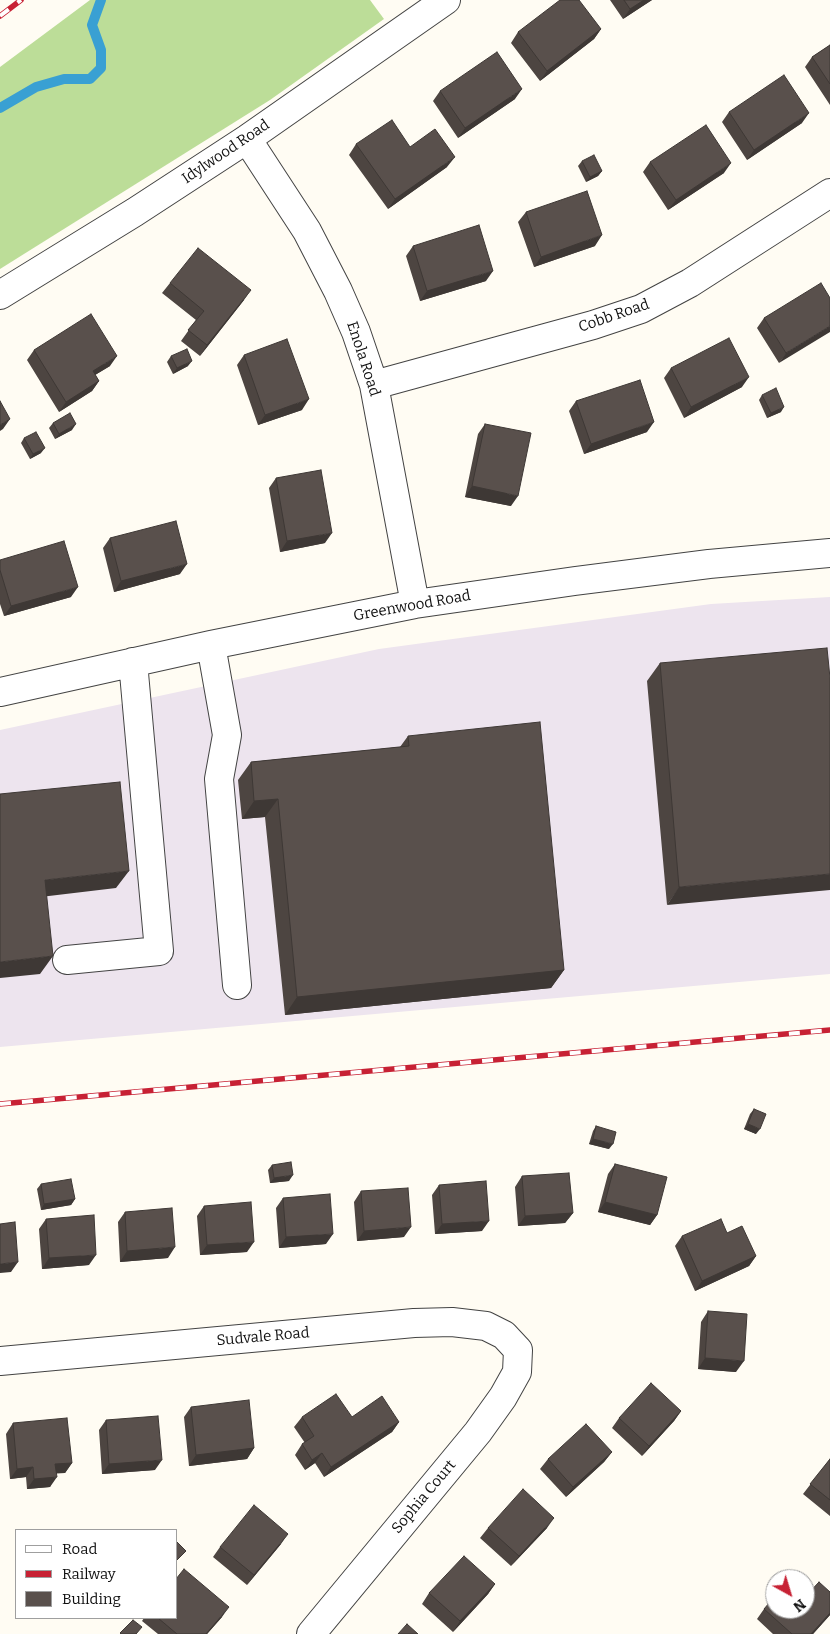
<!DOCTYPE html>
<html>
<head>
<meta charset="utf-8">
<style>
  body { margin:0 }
  #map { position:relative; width:830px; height:1634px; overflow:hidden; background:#fffcf3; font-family:Bitter,serif }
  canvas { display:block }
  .legend { position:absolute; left:15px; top:1529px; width:162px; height:90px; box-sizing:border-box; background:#fff; border:1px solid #9f9f9f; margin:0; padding:6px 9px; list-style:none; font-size:15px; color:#101010 }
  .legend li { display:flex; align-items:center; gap:10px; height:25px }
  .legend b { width:25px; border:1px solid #9f9f9f }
  .north { position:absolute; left:765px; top:1569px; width:50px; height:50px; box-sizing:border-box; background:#fff; border:1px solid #9f9f9f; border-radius:50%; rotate:141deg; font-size:14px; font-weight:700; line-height:20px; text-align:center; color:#101010 }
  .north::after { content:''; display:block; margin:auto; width:18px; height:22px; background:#c72134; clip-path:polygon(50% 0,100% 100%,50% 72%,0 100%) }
</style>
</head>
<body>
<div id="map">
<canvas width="830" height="1634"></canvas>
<ul class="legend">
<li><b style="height:6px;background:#fff"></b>Road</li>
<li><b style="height:6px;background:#c72134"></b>Railway</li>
<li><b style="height:14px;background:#59504c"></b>Building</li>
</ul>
<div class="north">N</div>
</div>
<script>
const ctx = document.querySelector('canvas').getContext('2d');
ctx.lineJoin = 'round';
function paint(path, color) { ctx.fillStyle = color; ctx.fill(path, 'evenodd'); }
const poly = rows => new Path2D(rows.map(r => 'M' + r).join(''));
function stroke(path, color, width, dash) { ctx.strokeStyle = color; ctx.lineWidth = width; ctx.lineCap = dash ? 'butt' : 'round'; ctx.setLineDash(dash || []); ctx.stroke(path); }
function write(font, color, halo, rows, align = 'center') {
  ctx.font = font + ' Bitter,serif'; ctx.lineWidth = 5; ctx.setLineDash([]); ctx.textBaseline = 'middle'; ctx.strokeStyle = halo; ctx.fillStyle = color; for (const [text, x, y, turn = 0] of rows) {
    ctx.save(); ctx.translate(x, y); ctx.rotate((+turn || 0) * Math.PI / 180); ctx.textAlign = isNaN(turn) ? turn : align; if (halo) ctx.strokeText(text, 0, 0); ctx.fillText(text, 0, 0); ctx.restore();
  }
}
paint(poly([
  [830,597,830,974,0,1047,0,730,379,649,711,604]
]), '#ede4ee');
paint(poly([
  [90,0,370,0,384,19,270,100,0,269,0,67]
]), '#bcdd98');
stroke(poly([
  [0,108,36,87,64,79,90,79,101,68,101,50,92,25,101,0]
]), '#39a0d3', 10);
const minor = poly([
  [247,139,307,231,338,291,356,332,374,385,415,604],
  [0,295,135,212,247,139,446,0],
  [374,385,593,325,641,309,690,283,830,193],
  [211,645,227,735,219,779,237,985],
  [0,692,211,645,415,604,575,581,709,564,830,553],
  [67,960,159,951,133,662],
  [0,1361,414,1323,452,1322,486,1326,504,1335,518,1350,517,1372,503,1397,478,1432,311,1634]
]);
stroke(minor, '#434343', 30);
stroke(minor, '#fff', 28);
const rail = poly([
  [0,16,21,0],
  [0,1104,830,1030]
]);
stroke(rail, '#c72134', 5.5);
stroke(rail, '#fff', 4, [11]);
paint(poly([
  [610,0,652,0,623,19],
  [601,29,594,39,540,81,511,43,518,32],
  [830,45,830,105,805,67,812,57],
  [440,91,515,99,458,138,433,101],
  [729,112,802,123,747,160,722,122],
  [356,144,410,147,447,167,388,209,349,155],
  [582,161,602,171,598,176,586,182,578,166],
  [650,162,724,173,668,210,643,172],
  [526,212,595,246,534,267,518,222],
  [413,246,486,281,420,301,406,256],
  [170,283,244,300,200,356,181,341,196,320,162,293],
  [830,298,779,363,757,328,764,318],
  [34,350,110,366,95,375,99,381,92,391,59,412,27,360],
  [244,355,302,410,258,425,237,365],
  [171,356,188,366,173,374,167,362],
  [671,368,742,387,684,418,664,378],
  [762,395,781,412,767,418,759,400],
  [576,401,647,432,584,454,569,411],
  [53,423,72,430,55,439,49,428],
  [485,424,511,506,465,497,478,434],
  [24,438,41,453,30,459,21,443],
  [276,478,325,543,280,552,269,488],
  [110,538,180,574,114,592,103,548],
  [0,560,71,597,4,616,0,604],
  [660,663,830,678,667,905,647,681],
  [408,736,564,970,551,988,285,1015,265,817,242,819,238,780,251,762,400,747],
  [754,1109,756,1134,744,1129,750,1114],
  [596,1126,609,1149,589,1144,593,1131],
  [615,1164,657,1215,650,1225,598,1212,608,1174],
  [272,1165,289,1181,270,1183,268,1170],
  [522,1176,573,1213,565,1223,518,1226,515,1187],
  [41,1184,75,1199,71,1205,41,1210,37,1189],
  [439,1185,482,1231,435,1234,432,1195],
  [361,1191,404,1237,357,1241,354,1202],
  [283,1198,326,1244,279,1248,276,1208],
  [204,1206,247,1252,200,1255,197,1216],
  [125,1212,168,1258,120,1262,118,1222],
  [46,1219,89,1265,42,1269,39,1229],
  [727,1233,756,1256,749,1266,695,1291,675,1246,682,1236],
  [708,1311,736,1372,698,1369,701,1322],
  [191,1407,254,1448,247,1459,189,1466,184,1417],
  [681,1411,674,1421,642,1456,612,1428,619,1418],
  [302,1417,399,1422,392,1432,324,1477,315,1463,305,1470,295,1455,302,1444,305,1443,294,1427],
  [106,1420,155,1470,102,1474,99,1430],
  [13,1423,72,1463,65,1473,56,1473,50,1487,27,1489,26,1477,10,1479,6,1434],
  [612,1452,604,1462,566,1497,540,1469,548,1459],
  [830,1459,830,1516,803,1494],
  [488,1528,547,1528,511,1566,480,1538],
  [281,1544,247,1585,213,1557,220,1547],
  [495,1584,488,1594,453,1632,422,1604,429,1593],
  [830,1592,830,1615,813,1634,773,1634,757,1619,764,1609],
  [222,1617,207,1634,158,1634,142,1621,144,1618]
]), '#4d4541');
paint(poly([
  [644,0,652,0,623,19,630,9],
  [601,29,594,39,540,81,547,71],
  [522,89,515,99,458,138,465,128],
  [809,113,802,123,747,160,754,150],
  [455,157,447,167,388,209,395,199],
  [731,163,724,173,668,210,676,200],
  [602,171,598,176,586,182,590,177],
  [602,235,595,246,534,267,541,257],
  [493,271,486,281,420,301,427,291],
  [251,290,244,300,200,356,207,345],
  [830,326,830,332,779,363,786,353],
  [117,356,110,366,85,381,93,371],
  [192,361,188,366,173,374,177,368],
  [749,377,742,387,684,418,691,407],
  [99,381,92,391,59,412,66,402],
  [309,399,302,410,258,425,265,415],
  [784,407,781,412,767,418,771,413],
  [10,419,3,429,0,431,0,425],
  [654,422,647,432,584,454,591,444],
  [76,424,72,430,55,439,59,434],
  [45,448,41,453,30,459,33,454],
  [472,486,518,496,511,506,465,497],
  [332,533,325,543,280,552,287,541],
  [187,564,180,574,114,592,121,581],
  [78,587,71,597,4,616,11,606],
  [278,799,265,817,242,819,254,801],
  [129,871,116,888,32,898,45,880],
  [830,874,830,890,667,905,679,887],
  [53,956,40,974,0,978,0,962],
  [564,970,551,988,285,1015,297,997],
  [748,1124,760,1129,756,1134,744,1129],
  [593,1139,613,1144,609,1149,589,1144],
  [293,1175,289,1181,270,1183,274,1178],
  [75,1199,71,1205,41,1210,44,1204],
  [605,1202,657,1215,650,1225,598,1212],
  [573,1213,565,1223,518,1226,525,1216],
  [489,1221,482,1231,435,1234,442,1224],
  [411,1227,404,1237,357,1241,364,1231],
  [333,1234,326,1244,279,1248,286,1237],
  [254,1242,247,1252,200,1255,207,1245],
  [175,1247,168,1258,120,1262,127,1251],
  [96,1255,89,1265,42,1269,49,1258],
  [756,1256,749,1266,695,1291,702,1281],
  [18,1262,11,1272,0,1273,0,1264],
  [705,1358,744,1361,736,1372,698,1369],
  [681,1411,674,1421,642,1456,649,1446],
  [399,1422,392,1432,324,1477,331,1467],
  [254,1448,247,1459,189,1466,196,1455],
  [612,1452,604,1462,566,1497,573,1487],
  [322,1453,315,1463,305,1470,312,1460],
  [162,1460,155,1470,102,1474,109,1464],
  [72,1463,65,1473,48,1474,55,1464],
  [33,1467,26,1477,10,1479,17,1469],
  [57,1477,50,1487,27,1489,34,1479],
  [554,1518,547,1528,511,1566,519,1556],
  [288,1534,281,1544,247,1585,254,1575],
  [495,1584,488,1594,453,1632,460,1621],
  [229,1607,222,1617,207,1634,206,1634],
  [830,1613,830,1615,813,1634,811,1634]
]), '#3e3835');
const building = poly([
  [560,0,579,0,601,29,547,71,518,32,560,0],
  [624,0,644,0,630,9,624,0],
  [830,45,830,84,812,57,830,45],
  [497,52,522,89,465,128,440,91,497,52],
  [784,75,809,113,754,150,729,112,784,75],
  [392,120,410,147,435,129,455,157,395,199,356,144,392,120],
  [706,125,731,163,676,200,650,162,706,125],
  [594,155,602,171,590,177,582,161,594,155],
  [587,191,602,235,541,257,526,212,587,191],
  [479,225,493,271,427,291,413,246,479,225],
  [198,248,251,290,207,345,188,330,204,311,170,283,198,248],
  [821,283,830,298,830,326,786,353,764,318,821,283],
  [91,314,117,356,93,371,99,381,66,402,34,350,91,314],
  [729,338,749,377,691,407,671,368,729,338],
  [287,339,309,399,265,415,244,355,287,339],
  [187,349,192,361,177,368,171,356,187,349],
  [640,380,654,422,591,444,576,401,640,380],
  [776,388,784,407,771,413,762,395,776,388],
  [0,401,10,419,0,425,0,401],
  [70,413,76,424,59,434,53,423,70,413],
  [485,424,531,433,518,496,472,486,485,424],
  [36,432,45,448,33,454,24,438,36,432],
  [321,470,332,533,287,541,276,478,321,470],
  [176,521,187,564,121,581,110,538,176,521],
  [64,541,78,587,11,606,0,570,0,560,64,541],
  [827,648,830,678,830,874,679,887,660,663,827,648],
  [540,722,564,970,297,997,278,799,254,801,251,762,409,746,408,736,540,722],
  [120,782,129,871,45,880,53,956,0,962,0,794,120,782],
  [754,1109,766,1114,760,1129,748,1124,754,1109],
  [596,1126,616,1132,613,1144,593,1139,596,1126],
  [291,1162,293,1175,274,1178,272,1165,291,1162],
  [615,1164,667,1177,657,1215,605,1202,615,1164],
  [569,1173,573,1213,525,1216,522,1176,569,1173],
  [71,1179,75,1199,44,1204,41,1184,71,1179],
  [486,1181,489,1221,442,1224,439,1185,486,1181],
  [408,1188,411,1227,364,1231,361,1191,408,1188],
  [330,1194,333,1234,286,1237,283,1198,330,1194],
  [251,1202,254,1242,207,1245,204,1206,251,1202],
  [172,1208,175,1247,127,1251,125,1212,172,1208],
  [94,1215,96,1255,49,1258,46,1219,94,1215],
  [721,1219,727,1233,742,1226,756,1256,702,1281,682,1236,721,1219],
  [15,1222,18,1262,0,1264,0,1224,15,1222],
  [708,1311,747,1314,744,1361,705,1358,708,1311],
  [651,1383,681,1411,649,1446,619,1418,651,1383],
  [336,1394,352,1417,382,1396,399,1422,331,1467,322,1453,312,1460,302,1444,314,1436,302,1417,336,1394],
  [249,1400,254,1448,196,1455,191,1407,249,1400],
  [158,1416,162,1460,109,1464,106,1420,158,1416],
  [67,1418,72,1463,55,1464,57,1477,34,1479,33,1467,17,1469,13,1423,67,1418],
  [586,1424,612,1452,573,1487,548,1459,586,1424],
  [830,1459,830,1500,810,1484,830,1459],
  [523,1489,554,1518,519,1556,488,1528,523,1489],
  [254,1505,288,1534,254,1575,220,1547,254,1505],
  [176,1541,186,1551,176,1561,176,1541],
  [464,1556,495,1584,460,1621,429,1593,464,1556],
  [184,1569,229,1607,206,1634,177,1634,158,1618,176,1618,176,1579,184,1569],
  [819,1582,830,1592,830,1613,811,1634,792,1634,764,1609,775,1596,775,1609,805,1609,805,1595,806,1596,819,1582],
  [133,1620,142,1627,136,1634,121,1634,120,1633,133,1620],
  [407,1624,418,1634,398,1634,407,1624]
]);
paint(building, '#59504c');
stroke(building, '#3e3835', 1);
write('15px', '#101010', '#fff', [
  ["Idylwood Road",226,152,-34],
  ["Cobb Road",614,316,-19],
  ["Enola Road",363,359,72],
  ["Greenwood Road",412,606,-10],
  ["Sudvale Road",263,1337,-5],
  ["Sophia Court",424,1497,-50]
]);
</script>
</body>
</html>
